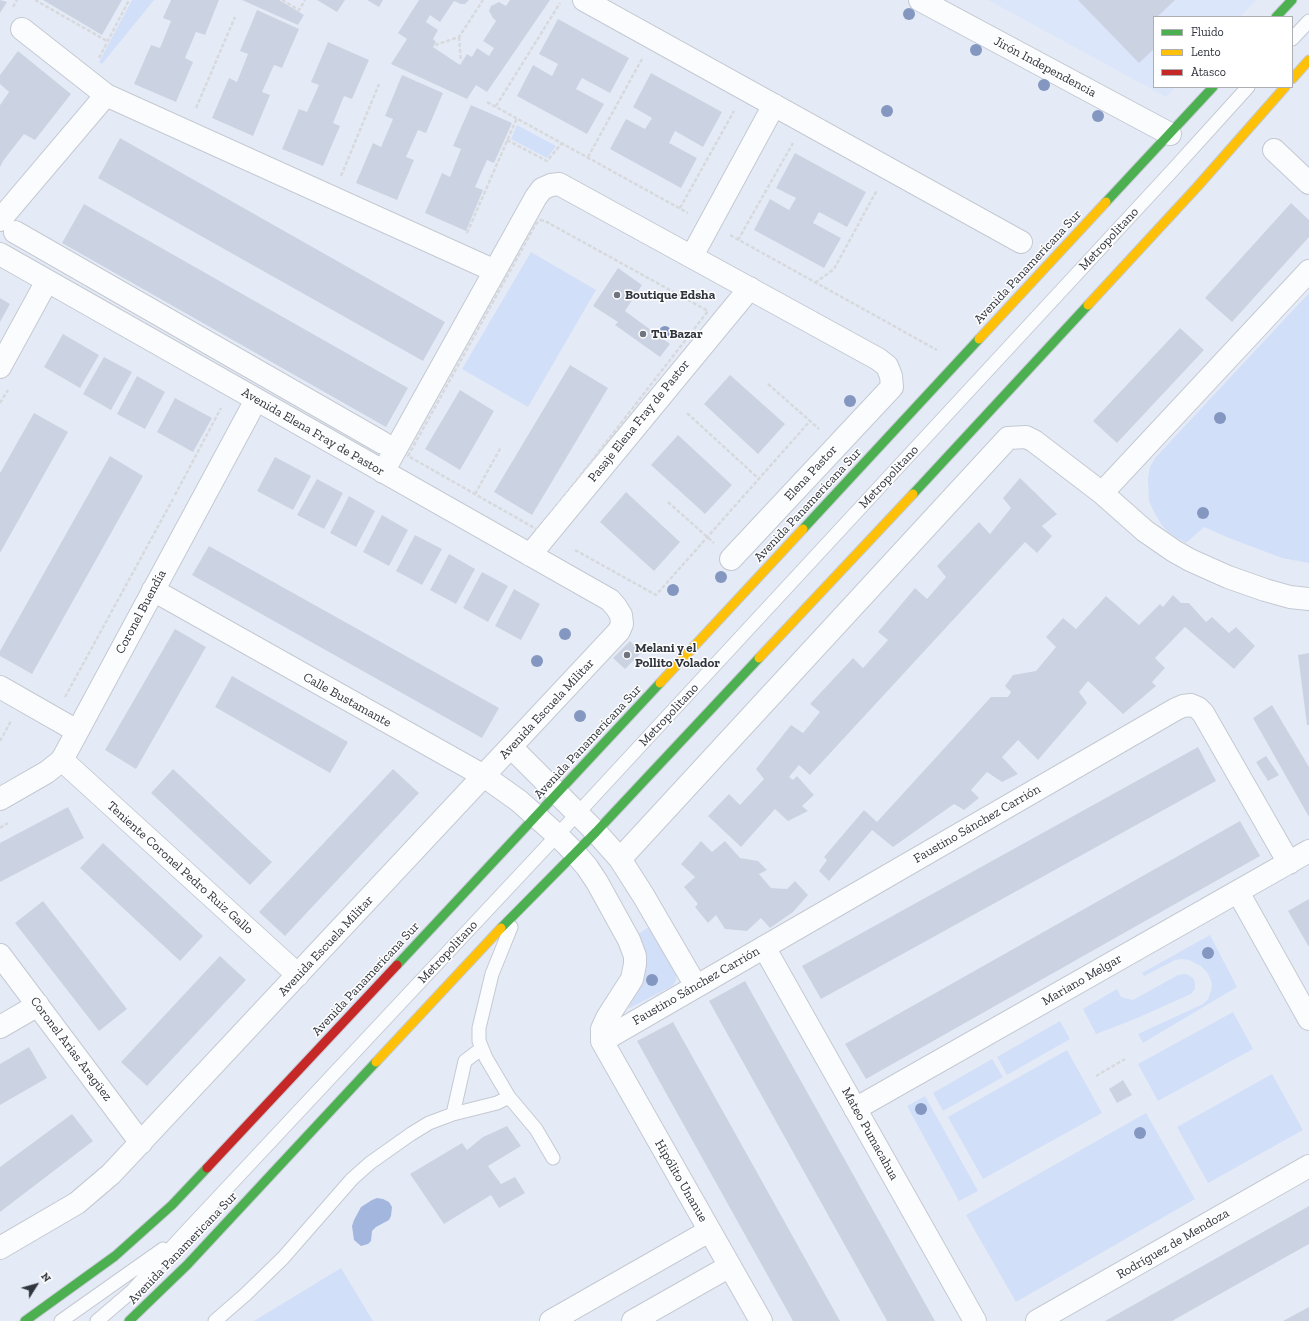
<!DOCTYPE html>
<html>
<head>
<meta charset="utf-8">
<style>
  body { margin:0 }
  #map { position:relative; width:1309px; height:1321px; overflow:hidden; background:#e5ebf6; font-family:"Zilla Slab",serif }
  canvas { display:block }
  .legend { position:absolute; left:1153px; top:16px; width:140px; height:72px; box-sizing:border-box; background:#fff; border:1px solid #acaeb1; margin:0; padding:5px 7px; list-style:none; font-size:12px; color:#30343d }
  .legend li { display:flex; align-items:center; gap:8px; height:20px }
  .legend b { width:20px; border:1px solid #acaeb1 }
  .north { position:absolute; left:16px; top:1265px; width:40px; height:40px; -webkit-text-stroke:3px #fff; paint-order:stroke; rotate:53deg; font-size:11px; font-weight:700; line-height:16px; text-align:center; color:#30343d }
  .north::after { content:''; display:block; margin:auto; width:14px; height:18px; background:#30343d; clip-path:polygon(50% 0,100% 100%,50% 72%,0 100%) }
</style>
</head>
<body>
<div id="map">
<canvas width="1309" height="1321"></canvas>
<ul class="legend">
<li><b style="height:5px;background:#4caf50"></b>Fluido</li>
<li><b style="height:5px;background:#ffc107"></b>Lento</li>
<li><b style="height:5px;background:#c62828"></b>Atasco</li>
</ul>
<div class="north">N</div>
</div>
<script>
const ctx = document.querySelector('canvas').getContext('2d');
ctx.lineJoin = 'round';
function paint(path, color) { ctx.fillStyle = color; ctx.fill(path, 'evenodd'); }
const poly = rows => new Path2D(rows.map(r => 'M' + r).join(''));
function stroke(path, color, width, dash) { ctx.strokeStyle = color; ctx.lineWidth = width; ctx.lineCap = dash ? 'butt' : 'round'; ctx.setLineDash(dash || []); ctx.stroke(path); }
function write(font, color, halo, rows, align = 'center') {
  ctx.font = font + ' "Zilla Slab",serif'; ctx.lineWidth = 3; ctx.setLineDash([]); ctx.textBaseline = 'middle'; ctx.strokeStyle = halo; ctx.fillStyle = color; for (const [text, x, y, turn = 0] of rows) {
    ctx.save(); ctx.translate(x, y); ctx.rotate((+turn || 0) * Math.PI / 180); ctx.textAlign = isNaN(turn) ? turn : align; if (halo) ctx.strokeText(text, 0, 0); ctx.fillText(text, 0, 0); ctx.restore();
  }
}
paint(poly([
  [988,0,1256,0,1240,17,1154,17,1154,87,1175,87,1166,97]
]), '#dbe6fa');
paint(poly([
  [132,0,154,0,102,64,99,62],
  [517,125,556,146,547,158,511,139],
  [531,252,596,290,528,407,462,369],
  [1309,293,1309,563,1282,558,1229,538,1204,527,1186,543,1177,538,1167,531,1161,524,1154,512,1149,501,1148,478,1150,467,1155,458],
  [649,927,676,975,676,981,672,986,628,1009,642,982,647,962,643,945,638,934],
  [1210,935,1237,987,1143,1043,1138,1034,1203,1004,1208,999,1211,991,1212,984,1210,978,1207,972,1201,966,1189,960,1182,959,1175,960,1144,976,1142,973],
  [1184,974,1189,975,1194,979,1195,984,1195,989,1191,994,1135,1019,1096,1034,1083,1009,1117,989,1121,997,1133,1000,1178,975],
  [1233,1012,1253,1049,1158,1101,1138,1064],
  [1060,1021,1070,1039,1007,1075,997,1057],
  [1067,1050,1102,1113,983,1179,948,1117],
  [992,1059,1003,1077,943,1111,933,1093],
  [1272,1074,1303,1130,1208,1183,1177,1127],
  [925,1096,978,1191,959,1201,907,1106],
  [1146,1113,1195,1199,1016,1302,966,1215],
  [341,1268,373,1321,254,1321]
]), '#d2dff8');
paint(poly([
  [377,1198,383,1199,389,1202,392,1207,391,1216,389,1220,376,1227,372,1231,371,1241,368,1244,361,1246,354,1240,352,1226,354,1220,361,1207,372,1200]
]), '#a2b6de');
paint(poly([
  [0,0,7,2,0,13],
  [43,0,122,0,102,35],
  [171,0,219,0,205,35,196,32,185,58,193,62,176,102,134,84,151,45,160,48,171,21,163,18],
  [242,0,279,0,304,15,298,25],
  [317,0,345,0,337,12],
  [367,0,383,0,379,7],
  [419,0,469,0,465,4,461,4,454,1,440,22,430,15,426,22,438,30,433,39,436,42,433,47,460,65,467,54,472,57,477,48,489,56,494,48,483,41,496,21,493,18,489,11,491,6,499,2,506,6,510,0,550,0,487,92,476,85,467,99,391,64,407,39,398,33],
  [1078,0,1175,0,1157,17,1154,17,1154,49,1139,63],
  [257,10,299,29,282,68,274,65,262,92,270,95,253,136,212,118,229,78,237,82,248,54,240,51],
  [558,19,629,58,610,93,582,78,576,89,604,104,587,134,517,96,533,65,552,76,558,64,539,54],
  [328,42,369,60,352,99,344,96,333,123,340,126,323,166,282,149,299,109,307,112,319,85,311,82],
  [18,51,71,94,35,140,24,134,3,161,0,167,0,105,9,92,0,84,0,75],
  [651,73,722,112,703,147,675,131,669,143,697,158,681,188,610,149,626,119,645,129,652,118,633,107],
  [402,75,443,93,426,133,418,130,406,157,414,160,397,200,356,183,373,143,381,147,393,119,385,116],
  [471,105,512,123,494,163,487,160,475,187,483,190,466,231,425,213,442,173,450,177,461,149,453,146],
  [120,138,445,322,423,361,98,178],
  [795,153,866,192,847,227,819,212,813,223,841,238,824,268,754,230,770,199,789,210,796,198,776,188],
  [1291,203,1309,220,1309,237,1232,322,1205,298],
  [84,204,408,388,386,427,62,243],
  [618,268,642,285,625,311,670,344,660,357,615,325,618,322,593,306],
  [0,298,10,304,0,322],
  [1180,328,1204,350,1117,443,1093,421],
  [63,334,99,355,80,388,44,367],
  [104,357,132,372,111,410,83,394],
  [570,365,608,388,532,515,494,492],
  [730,375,785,424,758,454,704,404],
  [137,376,165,392,145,429,117,414],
  [460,390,494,411,460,470,425,449],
  [175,398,212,418,193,452,157,432],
  [34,413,68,432,0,553,0,473],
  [678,435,732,485,705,514,651,465],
  [110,456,143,476,32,674,0,656,0,651],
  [275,457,311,476,293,510,257,491],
  [1020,478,1057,514,1042,526,1052,536,1037,553,1025,542,810,775,799,765,789,777,793,780,797,776,814,795,802,806,808,811,788,821,775,809,741,847,708,816,729,794,740,805,764,779,756,769,791,725,803,733,820,712,810,704,853,658,863,668,888,640,878,632,915,588,927,599,946,577,937,566,979,522,990,534,1011,508,1003,498],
  [317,479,343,493,324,529,297,515],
  [626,492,680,542,654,571,600,522],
  [349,496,375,511,356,547,330,533],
  [382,515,408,530,389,566,363,552],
  [415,535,442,549,422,585,396,571],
  [209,546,499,708,482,738,192,575],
  [449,554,475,569,456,604,430,590],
  [482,572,508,586,488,622,463,608],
  [514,589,540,604,521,640,495,626],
  [1173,595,1181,603,1189,603,1206,622,1212,617,1229,633,1236,627,1255,646,1234,669,1185,627,1155,658,1165,668,1152,682,1156,686,1123,714,1088,681,1079,692,1087,703,1038,760,1018,740,1002,757,1018,774,1002,782,987,772,971,790,979,798,964,810,954,804,893,847,872,830,829,881,819,871,827,860,824,857,864,810,877,822,991,697,1008,697,1011,692,1005,686,1013,675,1036,671,1056,647,1046,637,1063,618,1076,629,1106,596,1139,625,1160,604,1163,607],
  [175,629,206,647,136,769,105,750],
  [630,641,641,653,625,669,613,658],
  [1309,653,1309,725,1307,725,1298,655],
  [232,676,348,742,330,773,215,707],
  [1272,705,1309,767,1309,817,1253,718],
  [1198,747,1216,781,821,999,802,966],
  [1266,756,1279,775,1268,781,1256,762],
  [173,769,272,862,250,885,151,793],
  [393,769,419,793,285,936,259,912],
  [68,807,84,838,0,882,0,843],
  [1240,821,1260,856,866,1079,845,1044],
  [701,841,712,852,725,841,740,858,758,861,767,870,759,874,771,888,787,889,795,881,808,895,793,912,770,928,761,918,747,931,725,929,716,915,708,923,695,907,698,904,684,887,695,877,681,864],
  [103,843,203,936,180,961,80,868],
  [1309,899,1309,947,1288,911],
  [43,901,127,1009,99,1031,15,923],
  [220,956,246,980,147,1086,121,1062],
  [745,981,935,1321,887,1321,709,1001],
  [673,1022,840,1321,793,1321,637,1041],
  [29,1047,47,1078,0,1105,0,1064],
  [1123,1080,1132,1095,1117,1103,1109,1089],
  [72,1114,93,1141,0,1212,0,1167],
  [507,1126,521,1146,488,1166,501,1184,515,1177,525,1193,499,1208,491,1195,444,1224,410,1174,462,1143,467,1150,483,1137],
  [1309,1206,1309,1244,1172,1321,1105,1321],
  [1309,1307,1309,1321,1283,1321]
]), '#cbd3e3');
const lane = poly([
  [1292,39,1309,21],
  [511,927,492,974,479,1028,479,1041,486,1058,509,1097,536,1129,553,1158],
  [453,1114,465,1061,481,1049],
  [61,1321,163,1249],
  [97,1321,132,1291,184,1234,578,813,1171,172,1248,87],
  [215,1321,246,1294,283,1258,352,1179,370,1163,411,1134,429,1123,453,1114,497,1103,509,1097]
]);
const street = poly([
  [584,0,1021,242],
  [920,0,1170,134],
  [22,29,106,95,495,271],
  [1274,150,1309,183],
  [0,220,106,95],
  [15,232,383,443],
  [0,254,610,600,616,607,621,615,622,624,619,631,111,1174,77,1203,0,1248],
  [692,256,774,105],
  [0,367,47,281],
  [383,472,536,197,542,189,551,185,559,184,878,359,887,366,891,376,892,387,731,559],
  [1102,493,1309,271],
  [530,555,750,288],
  [153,590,484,776,519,801,557,835,575,853,587,867,597,882,629,940,635,956,635,964,632,979,607,1018,602,1029,602,1041,761,1321],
  [0,687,77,731],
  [511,747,596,832,620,859,643,895,696,986],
  [62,760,298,975],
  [0,799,47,772,62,760,256,400],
  [620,859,1008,438,1026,437,1034,441,1102,493,1145,531,1174,551,1190,560,1228,577,1265,590,1290,597,1309,599],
  [1238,892,1309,1019],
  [764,947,975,1321],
  [0,955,141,1143],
  [0,1027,38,1005],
  [602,1041,1176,709,1183,706,1191,705,1198,708,1203,713,1289,863],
  [855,1109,1309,851],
  [551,1321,709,1231],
  [633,1321,730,1266],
  [1037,1321,1309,1166]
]);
const fast = poly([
  [1276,17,1292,0],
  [1106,202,1213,87],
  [913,494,1088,305],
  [803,529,979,339],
  [501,928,596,832,759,658],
  [397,965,660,683],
  [25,1321,115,1256,172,1205,207,1168],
  [129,1321,187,1265,376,1062]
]);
const slow = poly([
  [1292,79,1309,60],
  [1088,305,1197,187,1285,87],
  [979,339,1106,202],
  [759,658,913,494],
  [660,683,803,529],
  [376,1062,501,928]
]);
const jam = poly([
  [207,1168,397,965]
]);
stroke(lane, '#c4c9d2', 15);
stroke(street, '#c4c9d2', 24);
stroke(fast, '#c4c9d2', 11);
stroke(slow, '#c4c9d2', 11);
stroke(jam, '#c4c9d2', 11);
stroke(poly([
  [35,0,107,41],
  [282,0,299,10,305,0],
  [13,7,17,0],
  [459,37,461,61],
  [435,45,459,37,483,0],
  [99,58,129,0],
  [487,102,688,213],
  [496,106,560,3],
  [196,108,235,17],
  [507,140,547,161,562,143],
  [588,157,642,59],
  [341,176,379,84],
  [680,208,734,111],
  [540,220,545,221,708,311,538,530,408,456,536,224,540,220],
  [467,233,517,118],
  [730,235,937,350],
  [738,240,793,143],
  [815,283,834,269,877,190],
  [768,384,819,429],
  [0,403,8,390],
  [687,413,759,479],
  [475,494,501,447],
  [175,495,221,408],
  [668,502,714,543],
  [575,550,656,595,810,421],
  [65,697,173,499],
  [0,741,11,721],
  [0,828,8,823],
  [1096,1076,1125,1059]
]), '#d7d9dc', 2.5, [4, 2]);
stroke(lane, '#fbfcfe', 13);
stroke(street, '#fbfcfe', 22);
stroke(fast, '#4caf50', 9);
stroke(slow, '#ffc107', 9);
stroke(jam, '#c62828', 9);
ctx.fillStyle = '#8497c0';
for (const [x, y] of [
  [909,14],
  [976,50],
  [1044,85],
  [887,111],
  [1098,116],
  [665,332],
  [850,401],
  [1220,418],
  [1203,513],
  [721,577],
  [673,590],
  [565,634],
  [537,661],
  [580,716],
  [1208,953],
  [652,980],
  [921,1109],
  [1140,1133]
]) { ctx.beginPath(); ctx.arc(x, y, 6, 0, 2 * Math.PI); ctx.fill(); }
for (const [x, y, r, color] of [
  [617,295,4,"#6f747e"],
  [643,334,4,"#6f747e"],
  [627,655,4,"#6f747e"]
]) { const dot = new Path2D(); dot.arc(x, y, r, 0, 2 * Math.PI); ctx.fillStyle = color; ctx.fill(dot); stroke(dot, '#fff', 1.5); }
write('13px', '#30343d', '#fff', [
  ["Jirón Independencia",1045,67,28],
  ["Metropolitano",1109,239,-47],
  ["Avenida Panamericana Sur",1028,267,-47],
  ["Pasaje Elena Fray de Pastor",639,421,-51],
  ["Avenida Elena Fray de Pastor",313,432,30],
  ["Elena Pastor",811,473,-47],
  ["Metropolitano",889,477,-47],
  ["Avenida Panamericana Sur",808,505,-47],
  ["Coronel Buendía",141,612,-62],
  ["Calle Bustamante",347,700,29],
  ["Avenida Escuela Militar",547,709,-47],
  ["Metropolitano",669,715,-47],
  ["Avenida Panamericana Sur",588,742,-47],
  ["Faustino Sánchez Carrión",977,824,-30],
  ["Teniente Coronel Pedro Ruiz Gallo",180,868,42],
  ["Avenida Escuela Militar",326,946,-47],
  ["Metropolitano",448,952,-47],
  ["Avenida Panamericana Sur",366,979,-47],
  ["Mariano Melgar",1082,980,-30],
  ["Faustino Sánchez Carrión",696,986,-30],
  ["Coronel Arias Aragüez",71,1049,53],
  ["Mateo Pumacahua",870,1134,61],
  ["Hipólito Unanue",681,1181,60],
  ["Rodríguez de Mendoza",1173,1244,-30],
  ["Avenida Panamericana Sur",183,1248,-46]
]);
write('bold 13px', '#30343d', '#fff', [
  ["Boutique Edsha",625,295],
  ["Tu Bazar",651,334],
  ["Melani y el",635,648],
  ["Pollito Volador",635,663]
], 'left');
</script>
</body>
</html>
